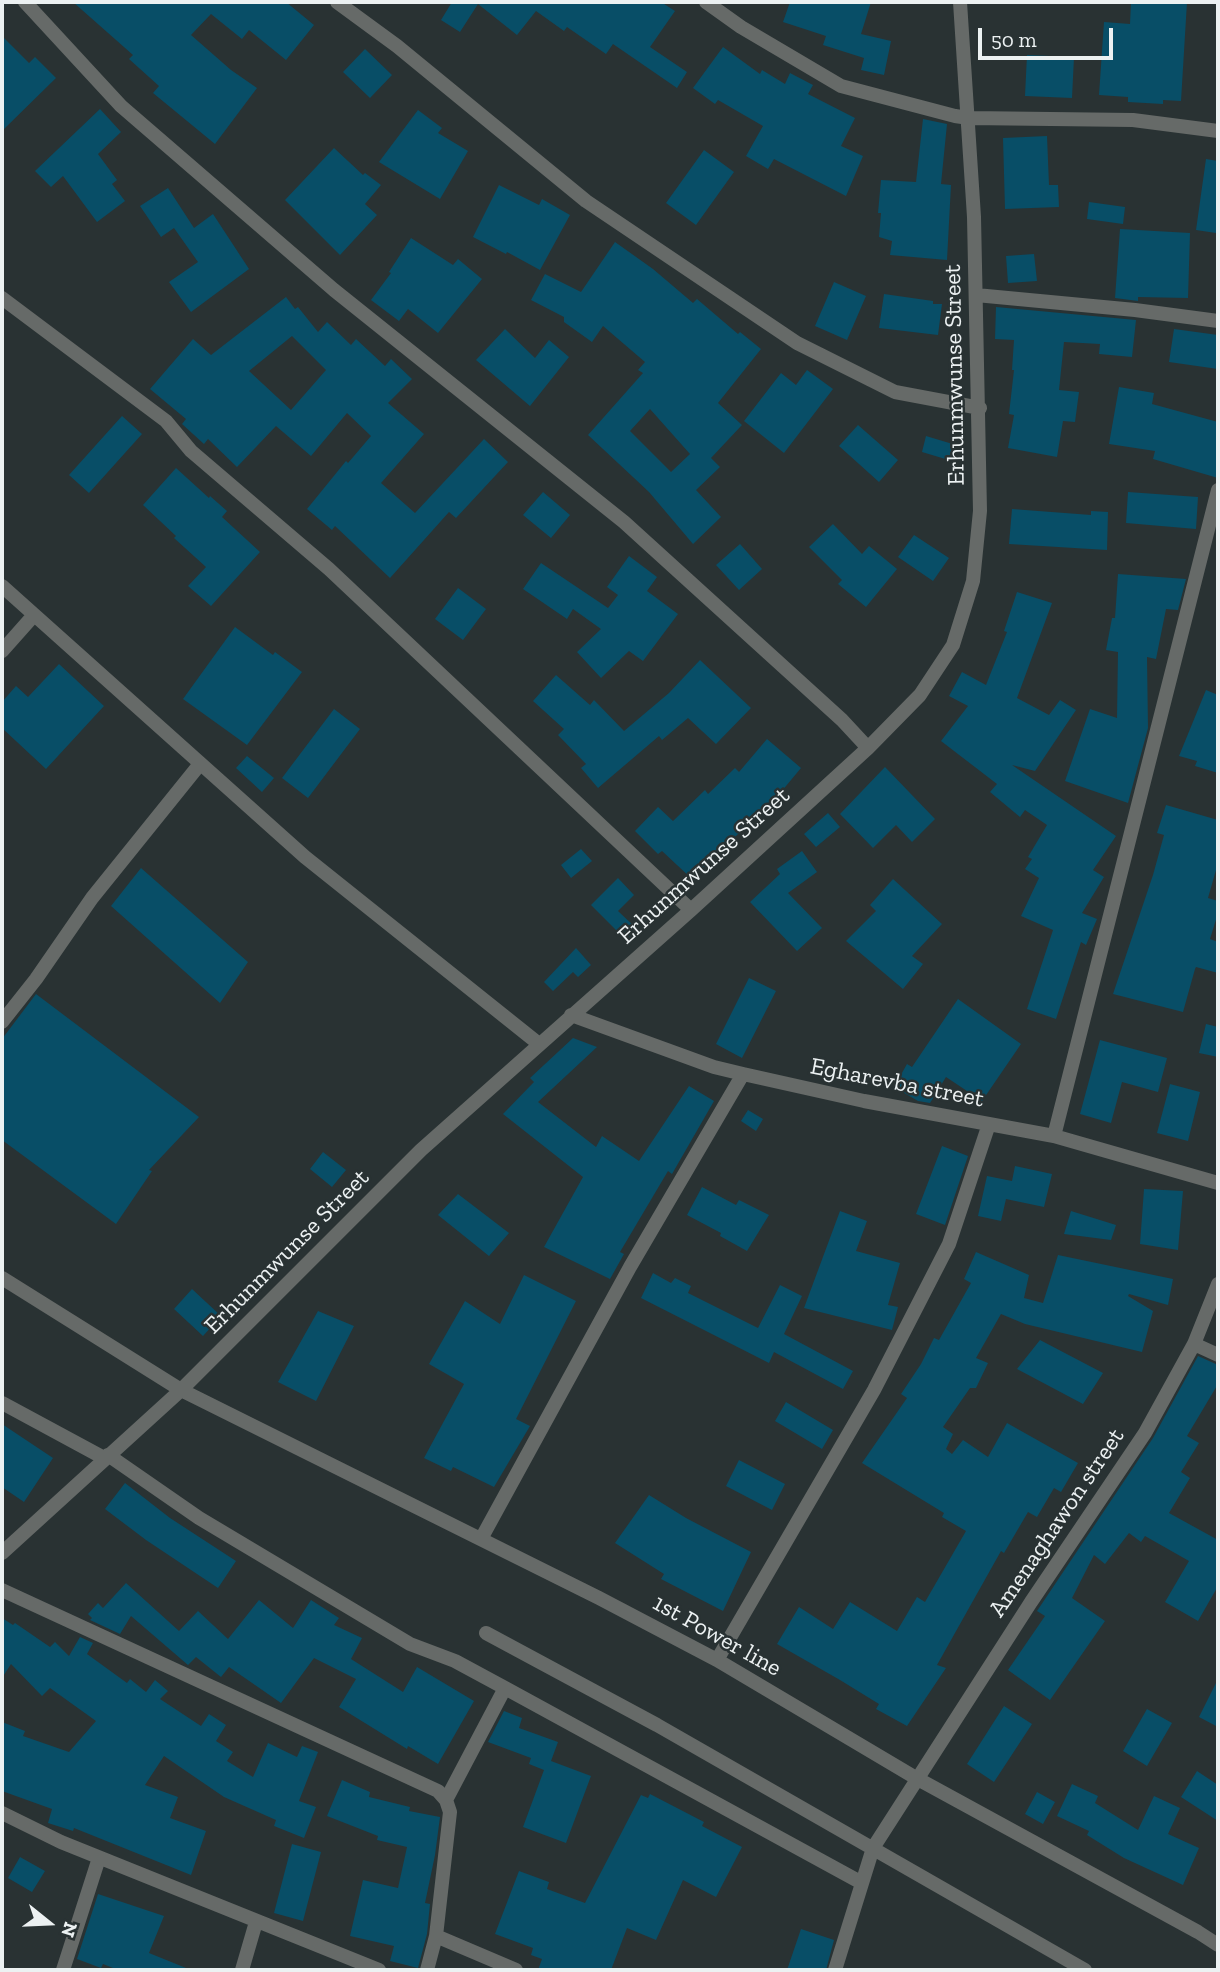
<!DOCTYPE html>
<html>
<head>
<meta charset="utf-8">
<style>
  body { margin:0 }
  #map { position:relative; width:1220px; height:1972px; overflow:hidden; background:#293233; font-family:"Zilla Slab",serif }
  canvas { display:block }
  .frame { position:absolute; inset:0; border:4px solid #ecf1f2; pointer-events:none }
  .north { position:absolute; left:14px; top:1888px; width:70px; height:70px; -webkit-text-stroke:5px #293233; paint-order:stroke; rotate:108deg; font-size:19px; font-weight:700; line-height:28px; text-align:center; color:#ecf1f2 }
  .north::after { content:''; display:block; margin:auto; width:24px; height:32px; background:#ecf1f2; clip-path:polygon(50% 0,100% 100%,50% 72%,0 100%) }
  .scale { position:absolute; left:978px; top:28px; width:135px; height:32px; box-sizing:border-box; border:4px solid #ecf1f2; border-top:0; padding-left:9px; font-size:21px; line-height:24px; white-space:nowrap; color:#ecf1f2; -webkit-text-stroke:5px #293233; paint-order:stroke }
</style>
</head>
<body>
<div id="map">
<canvas width="1220" height="1972"></canvas>
<div class="frame"></div>
<div class="north">N</div>
<div class="scale">50 m</div>
</div>
<script>
const ctx = document.querySelector('canvas').getContext('2d');
ctx.lineJoin = 'round';
function paint(path, color) { ctx.fillStyle = color; ctx.fill(path, 'evenodd'); }
const poly = rows => new Path2D(rows.map(r => 'M' + r).join(''));
function stroke(path, color, width, dash) { ctx.strokeStyle = color; ctx.lineWidth = width; ctx.lineCap = dash ? 'butt' : 'round'; ctx.setLineDash(dash || []); ctx.stroke(path); }
function write(font, color, halo, rows, align = 'center') {
  ctx.font = font + ' "Zilla Slab",serif'; ctx.lineWidth = 5; ctx.setLineDash([]); ctx.textBaseline = 'middle'; ctx.strokeStyle = halo; ctx.fillStyle = color; for (const [text, x, y, turn = 0] of rows) {
    ctx.save(); ctx.translate(x, y); ctx.rotate((+turn || 0) * Math.PI / 180); ctx.textAlign = isNaN(turn) ? turn : align; if (halo) ctx.strokeText(text, 0, 0); ctx.fillText(text, 0, 0); ctx.restore();
  }
}
paint(poly([
  [73,2,286,2,314,25,286,60,249,30,242,39,211,14,191,35,231,70,257,88,215,144,153,93,159,86,129,59,133,55],
  [452,2,661,2,675,11,650,47,687,72,677,88,613,44,606,54,567,27,564,31,536,11,517,35,478,4,460,32,441,20],
  [790,2,871,2,861,34,891,41,884,75,861,70,864,58,823,45,826,36,783,22],
  [1131,2,1187,2,1181,101,1163,100,1163,104,1128,102,1128,97,1099,95,1104,22,1130,24],
  [2,36,29,63,35,57,56,78,2,131],
  [723,47,760,74,762,70,785,84,790,73,813,85,808,94,855,118,841,146,863,156,846,196,774,159,768,169,746,156,763,126,718,100,715,104,693,88],
  [365,49,392,75,370,98,343,72],
  [1027,55,1074,57,1072,98,1025,96],
  [100,109,121,132,98,154,117,180,112,184,125,201,97,222,63,176,51,187,35,171],
  [418,110,442,128,438,133,468,151,440,199,379,162],
  [923,119,947,124,941,184,951,185,947,260,890,255,892,241,879,237,881,213,878,213,881,180,916,182],
  [1047,136,1049,185,1058,185,1059,207,1005,209,1003,138],
  [334,148,363,175,365,173,381,185,365,204,377,215,340,255,285,200],
  [704,150,734,172,696,225,666,203],
  [1206,159,1218,161,1216,233,1196,230],
  [499,185,539,205,542,199,570,215,540,270,507,252,506,254,473,237],
  [168,188,194,228,213,214,249,269,191,312,169,282,198,262,174,228,161,237,140,206],
  [1089,202,1125,207,1123,224,1087,219],
  [1120,229,1190,233,1188,298,1138,297,1138,301,1115,298],
  [411,238,453,265,458,259,482,279,438,333,408,309,399,321,371,300,391,273,389,272],
  [615,242,653,269,693,303,697,299,738,334,740,332,761,349,718,403,742,425,711,458,720,467,696,490,721,517,693,544,649,492,588,435,643,373,638,370,645,362,603,326,592,342,564,322,564,317,531,300,545,274,581,292],
  [650,409,690,454,671,472,630,431],
  [1034,254,1037,281,1008,283,1006,256],
  [834,282,866,296,847,340,815,326],
  [884,294,933,301,933,304,942,304,938,335,879,328],
  [286,297,295,309,298,307,318,332,327,322,351,345,356,339,385,366,391,359,412,379,388,403,424,434,381,483,415,513,484,439,508,462,456,518,449,512,390,578,335,526,332,530,307,509,346,461,348,463,371,436,347,413,311,456,276,426,237,467,208,439,204,444,182,424,186,419,150,389,193,339,211,355],
  [292,336,326,370,291,410,249,371],
  [996,307,1136,320,1132,357,1099,354,1100,344,1064,342,1059,390,1079,392,1075,422,1063,421,1057,457,1008,448,1014,415,1009,414,1014,370,1012,370,1014,340,995,339],
  [505,329,535,358,549,340,569,357,530,406,476,360],
  [1174,329,1218,335,1218,369,1169,362],
  [807,370,833,389,784,453,744,421,781,373,796,385],
  [1119,387,1154,393,1152,404,1218,422,1218,478,1153,459,1155,451,1109,444],
  [122,416,142,434,89,493,69,475],
  [858,425,898,460,879,482,839,446],
  [926,436,956,445,952,461,922,452],
  [176,468,209,498,210,496,227,511,222,517,260,552,211,606,188,586,206,567,174,538,176,536,143,505],
  [543,492,570,515,551,538,523,515],
  [1128,492,1198,497,1196,529,1126,523],
  [1012,509,1091,515,1091,511,1108,512,1107,550,1009,544],
  [833,524,862,554,869,546,897,569,866,607,838,584,842,580,809,547],
  [914,535,949,558,933,581,898,557],
  [740,544,762,569,739,590,716,565],
  [629,556,657,577,647,591,678,614,643,661,629,651,601,678,577,652,601,629,573,609,567,619,523,589,541,563,608,608,618,595,607,587],
  [1118,574,1186,579,1178,610,1166,609,1156,659,1147,657,1148,728,1128,803,1065,781,1090,709,1117,718,1118,652,1106,650,1112,618,1115,618],
  [458,588,486,609,463,640,435,619],
  [1017,592,1052,603,1017,698,1049,715,1060,700,1076,710,1035,771,1012,765,1116,836,1093,870,1104,877,1082,913,1097,919,1086,945,1081,942,1056,1019,1027,1009,1053,930,1021,916,1039,878,1025,869,1032,859,1028,857,1047,825,1025,810,1020,817,990,792,997,784,941,741,968,706,949,696,962,672,986,685,1007,632,1004,631],
  [235,627,273,655,275,652,302,672,247,745,183,699],
  [700,660,751,708,716,744,688,718,662,740,659,736,598,788,581,768,586,764,558,735,564,729,533,701,556,675,590,705,594,700,624,731,669,693],
  [59,664,104,706,46,769,2,728,2,702,16,686,28,697],
  [1206,690,1218,695,1218,773,1195,766,1197,761,1179,756],
  [334,709,360,729,308,798,282,778],
  [767,739,801,768,781,792,692,879,662,851,658,854,635,831,658,807,673,821,705,790,708,794,735,768,739,772],
  [247,756,274,778,262,792,236,768],
  [885,767,935,819,912,842,896,825,873,848,840,814],
  [1166,805,1218,820,1218,863,1208,898,1218,901,1218,913,1210,939,1218,942,1218,973,1196,967,1195,969,1183,1012,1113,994,1153,875,1164,835,1157,833],
  [828,813,840,827,816,847,804,834],
  [581,849,592,861,571,878,561,865],
  [802,851,817,872,788,893,822,928,797,951,750,902,780,874,777,869],
  [141,868,248,962,220,1003,111,906],
  [618,878,634,895,618,911,637,929,626,940,591,905],
  [893,879,942,924,912,956,923,964,903,989,846,941,876,911,870,905],
  [576,948,591,965,578,977,573,972,553,991,544,982],
  [749,978,776,991,742,1058,716,1044],
  [36,994,199,1117,149,1170,152,1171,116,1224,2,1140,2,1039],
  [958,999,1021,1044,982,1101,946,1077,930,1103,918,1101,894,1087,907,1064,912,1067],
  [1206,1024,1218,1027,1218,1057,1199,1053],
  [573,1038,597,1047,538,1102,596,1147,602,1136,639,1161,689,1086,714,1101,672,1174,668,1171,620,1252,624,1254,610,1279,544,1247,583,1177,503,1114,534,1082,530,1078],
  [1100,1040,1167,1058,1158,1092,1122,1082,1111,1123,1080,1114],
  [1170,1084,1200,1092,1188,1141,1157,1133],
  [748,1110,763,1119,756,1131,741,1121],
  [942,1146,968,1156,945,1225,916,1214],
  [323,1152,346,1170,332,1187,310,1169],
  [1015,1166,1052,1174,1044,1207,1006,1199,1001,1221,978,1216,987,1176,1012,1181],
  [702,1187,736,1205,739,1200,769,1215,747,1251,720,1236,721,1233,687,1215],
  [1144,1189,1183,1191,1178,1250,1140,1244],
  [458,1194,509,1233,489,1256,438,1215],
  [840,1211,867,1221,856,1251,900,1263,888,1305,898,1307,892,1330,804,1308],
  [1071,1211,1116,1225,1111,1240,1064,1234],
  [976,1252,1029,1275,1024,1298,1043,1303,1058,1255,1173,1279,1168,1305,1129,1294,1128,1296,1153,1311,1142,1352,1025,1324,1001,1314,976,1358,988,1363,976,1388,970,1388,943,1427,953,1434,946,1449,952,1454,963,1440,988,1457,1007,1423,1078,1463,1061,1492,1054,1488,1037,1517,1028,1512,1004,1553,1001,1551,937,1665,946,1668,907,1726,876,1709,879,1704,840,1680,777,1644,799,1607,833,1629,850,1602,897,1631,917,1597,925,1602,966,1531,942,1517,944,1513,862,1463,907,1398,901,1394,921,1364,934,1338,939,1340,971,1283,964,1279],
  [653,1273,671,1283,675,1278,691,1286,688,1293,758,1328,780,1285,802,1296,784,1334,853,1371,843,1389,774,1352,769,1363,641,1298],
  [524,1275,576,1301,516,1419,530,1426,494,1487,453,1467,451,1471,424,1458,464,1384,429,1364,465,1301,500,1324],
  [192,1289,221,1316,203,1336,174,1309],
  [318,1311,354,1326,316,1401,278,1382],
  [1040,1340,1103,1373,1083,1404,1017,1369],
  [1198,1356,1218,1365,1218,1384,1187,1436,1199,1443,1181,1472,1190,1478,1169,1513,1218,1540,1218,1586,1198,1621,1165,1602,1189,1561,1145,1536,1141,1542,1129,1533,1105,1564,1094,1555,1072,1598,1105,1621,1050,1700,1008,1670,1045,1616,1037,1611,1153,1438],
  [786,1402,833,1430,822,1449,775,1421],
  [2,1424,53,1458,24,1502,2,1487],
  [739,1460,785,1484,772,1510,726,1486],
  [125,1483,170,1518,236,1561,218,1588,146,1540,105,1509],
  [649,1495,686,1518,751,1552,723,1611,661,1579,664,1574,615,1543],
  [126,1583,179,1631,198,1611,228,1639,259,1600,293,1628,311,1600,339,1618,334,1625,362,1638,351,1659,403,1692,417,1667,474,1701,438,1764,408,1746,407,1749,339,1707,356,1679,314,1658,281,1703,229,1667,221,1677,196,1657,188,1665,131,1616,120,1634,90,1620,92,1618,88,1614,98,1603,103,1608],
  [2,1618,13,1625,15,1623,50,1647,55,1642,69,1656,80,1637,93,1643,87,1654,127,1683,130,1679,146,1692,155,1680,168,1691,160,1699,201,1726,209,1714,226,1725,216,1741,233,1752,227,1761,253,1777,268,1743,297,1757,302,1746,318,1752,299,1801,316,1807,304,1838,274,1826,276,1820,224,1797,164,1756,145,1785,178,1797,170,1818,206,1831,191,1875,74,1828,73,1831,48,1823,52,1809,2,1791,2,1722,25,1731,23,1736,69,1752,96,1721,50,1688,42,1696,11,1664,2,1678],
  [1218,1679,1218,1727,1199,1717],
  [1004,1706,1032,1724,994,1782,967,1764],
  [1147,1709,1172,1723,1147,1766,1123,1751],
  [504,1711,522,1718,519,1728,558,1742,551,1761,591,1776,566,1843,523,1827,544,1770,529,1764,531,1758,488,1742],
  [1197,1771,1218,1785,1218,1821,1181,1797],
  [342,1780,370,1792,369,1797,410,1807,409,1811,440,1817,435,1855,425,1903,430,1904,427,1934,418,1968,390,1961,394,1946,350,1936,363,1880,398,1888,407,1847,377,1840,378,1836,327,1816],
  [1072,1784,1098,1796,1095,1803,1138,1830,1154,1796,1180,1808,1168,1834,1199,1848,1183,1885,1124,1858,1087,1835,1089,1831,1057,1816],
  [1037,1792,1055,1802,1043,1824,1025,1814],
  [650,1794,704,1822,702,1826,742,1847,716,1897,683,1880,656,1940,627,1928,611,1970,538,1970,542,1959,531,1955,533,1948,495,1934,519,1871,549,1882,547,1889,585,1903,641,1795,648,1798],
  [292,1844,321,1852,303,1921,274,1913],
  [20,1857,45,1871,32,1892,8,1878],
  [98,1894,164,1916,149,1953,191,1970,118,1970,103,1964,101,1968,77,1959],
  [801,1929,834,1940,826,1970,787,1970]
]), '#084e67');
stroke(poly([
  [25,2,121,106,334,290,624,522,842,720,868,748],
  [337,2,397,46,586,201,797,343,895,392,980,408],
  [706,2,741,27,841,86,955,116,969,118,1133,120,1218,131],
  [976,295,1135,310,1218,321],
  [2,298,166,421,191,451,329,569,691,910],
  [2,586,305,857,539,1044],
  [2,651,34,615],
  [571,1015,714,1067,743,1074,864,1101,1054,1136,1218,1183],
  [2,1022,36,979,92,898,200,764],
  [1054,1136,1218,490],
  [2,1278,181,1390,599,1598,717,1660,916,1778,1198,1932,1218,1945],
  [1194,1344,1218,1355],
  [2,1403,104,1458],
  [108,1455,199,1518,410,1644,455,1661,505,1688,862,1883],
  [481,1539,630,1267,743,1074],
  [2,1553,181,1390,421,1150,691,910,868,748,920,695,953,645,973,581,980,511,974,217,960,2],
  [2,1590,438,1791,446,1800,450,1812,436,1936,427,1970],
  [486,1633,657,1725,1085,1970],
  [717,1660,874,1390,949,1244,989,1124],
  [446,1800,505,1688],
  [2,1813,61,1842,379,1970],
  [436,1936,516,1970],
  [63,1970,99,1858],
  [242,1970,256,1922],
  [835,1970,873,1848,1031,1602,1145,1433,1194,1344,1218,1284]
]), '#666a68', 14);
write('24px', '#ecf1f2', '#293233', [
  ["Erhunmwunse Street",955,375,-91],
  ["Erhunmwunse Street",704,866,-42],
  ["Egharevba street",897,1083,11],
  ["Erhunmwunse Street",287,1252,-45],
  ["Amenaghawon street",1057,1523,-56],
  ["1st Power line",717,1636,29]
]);
</script>
</body>
</html>
